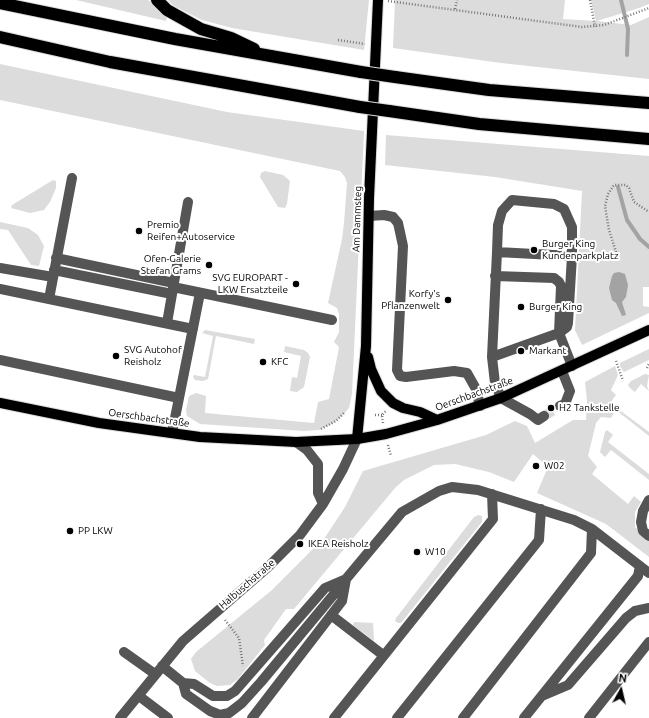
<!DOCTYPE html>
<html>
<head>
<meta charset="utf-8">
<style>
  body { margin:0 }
  #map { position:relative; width:649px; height:718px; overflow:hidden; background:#fff; font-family:Ubuntu,sans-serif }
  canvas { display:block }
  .north { position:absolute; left:601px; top:670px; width:40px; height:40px; -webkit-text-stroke:3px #fff; paint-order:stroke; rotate:8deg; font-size:11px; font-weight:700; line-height:16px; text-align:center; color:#000 }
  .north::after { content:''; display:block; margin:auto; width:14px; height:18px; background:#000; clip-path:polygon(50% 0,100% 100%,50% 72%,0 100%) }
</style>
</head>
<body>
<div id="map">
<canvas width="649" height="718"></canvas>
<div class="north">N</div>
</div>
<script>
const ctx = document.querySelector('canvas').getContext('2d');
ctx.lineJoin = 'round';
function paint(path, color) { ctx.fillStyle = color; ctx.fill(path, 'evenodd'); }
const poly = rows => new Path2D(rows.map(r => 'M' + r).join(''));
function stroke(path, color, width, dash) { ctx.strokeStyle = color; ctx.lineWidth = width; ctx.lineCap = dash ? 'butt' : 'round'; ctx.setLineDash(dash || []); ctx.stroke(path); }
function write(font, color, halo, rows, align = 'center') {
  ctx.font = font + ' Ubuntu,sans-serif'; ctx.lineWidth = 4; ctx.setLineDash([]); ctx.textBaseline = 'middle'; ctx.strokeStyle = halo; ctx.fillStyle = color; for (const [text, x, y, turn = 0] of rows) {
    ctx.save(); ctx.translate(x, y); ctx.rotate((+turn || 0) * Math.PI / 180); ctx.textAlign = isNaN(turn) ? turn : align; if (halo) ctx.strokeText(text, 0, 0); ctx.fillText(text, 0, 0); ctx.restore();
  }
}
paint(poly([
  [76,0,148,0,167,17,166,21],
  [168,0,369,0,364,50,232,28,202,20,174,6],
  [395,0,565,0,563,19,596,21,591,0,649,0,649,4,639,8,597,21,631,25,649,17,649,79,501,63,393,48],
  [0,64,227,112,364,131,352,394,349,408,342,416,332,424,319,430,304,431,200,424,187,416,186,410,189,396,196,393,206,396,205,413,314,423,318,402,329,399,339,347,334,342,339,332,339,314,337,308,328,303,342,239,344,223,347,183,345,177,340,171,0,100],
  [386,135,649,156,649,287,643,287,643,306,649,307,649,313,582,345,575,330,582,191,495,177,385,165],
  [265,171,283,175,290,181,287,204,285,208,278,207,260,177,261,173],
  [53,180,56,181,56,188,50,202,44,210,30,213,11,208,12,205],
  [0,222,28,228,38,235,44,246,39,266,31,265,8,230,0,229],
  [205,330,255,339,254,344,216,336,208,379,203,381,195,380,193,377,194,375,205,377,213,336,202,333],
  [285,346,304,350,308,353,310,357,304,387,297,392,290,391,292,377,297,378,301,356,284,352],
  [649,349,649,360,624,372,620,366,620,363],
  [615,366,618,375,611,390,616,395,610,403,649,432,649,436,616,410,611,418,601,417,596,423,588,456,597,467,592,474,628,504,634,496,641,502,635,512,635,527,649,539,649,557,606,524,537,493,548,467,533,454,514,482,489,472,455,464,434,465,404,480,395,488,294,609,286,609,264,640,265,645,238,679,230,685,217,686,210,683,195,671,191,659,196,652,272,590,326,536,345,507,363,471,486,435,515,421,527,426,535,443,573,420,586,420,587,401,585,382],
  [645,374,649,375,647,386,649,391,641,384,635,392,630,388,628,385,631,381],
  [607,430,613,435,608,442,649,474,649,480,611,450,605,457,600,452,605,432],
  [478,515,482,516,482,522,401,623,398,623,395,621,396,618,474,517],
  [354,622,373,623,374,641,353,625]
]), '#dcdcdc');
paint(poly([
  [619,272,625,274,628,285,626,297,622,302,626,315,622,316,616,303,612,300,609,288,612,276,614,273]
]), '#a3a3a3');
stroke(poly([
  [621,0,628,29,627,55],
  [618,187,627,220,640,239,649,247]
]), '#a3a3a3', 4);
stroke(poly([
  [544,416,560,406]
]), '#d9d9d9', 10, [10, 5]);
const major = poly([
  [368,357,371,369,381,391,393,403,403,408,420,412,437,420],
  [0,403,99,423,200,437,296,442,357,439,386,434,437,420,501,398,649,330],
  [357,439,366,346,369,198,378,0]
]);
const highway = poly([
  [157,0,167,10,201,29,231,38,254,49],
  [0,3,175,39,361,72],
  [0,37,110,62,360,107],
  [395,77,489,90,649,103],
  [389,111,479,124,649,139]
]);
stroke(major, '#dbdbdb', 12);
stroke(highway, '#dbdbdb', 14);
stroke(poly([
  [590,0,595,27],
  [388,1,582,27,604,25,649,8],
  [455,9,457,0],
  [338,40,365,44],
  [617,255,609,230,605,206,608,194,614,185,626,185,629,188,634,202,649,212],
  [616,361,623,381],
  [647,368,649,364],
  [375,415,382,415],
  [383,423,382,415,386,411],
  [321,429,336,421,345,412],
  [388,445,391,456],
  [225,620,239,638,243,666]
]), '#777', 2.5, [1, 2]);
stroke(poly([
  [369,216,384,215,393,217,398,223,400,232,403,246,397,370,400,376,406,377,454,371,467,373,476,389,480,406],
  [497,252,498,225,502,211,512,200,554,204,564,209,572,227,572,256],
  [56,258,174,283],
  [0,268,53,277],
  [54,270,172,294],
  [495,276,554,278,559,282,561,286,559,333],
  [173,287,332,320],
  [0,289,193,329],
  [49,299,72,178],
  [167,323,188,202],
  [492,357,497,252,572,256,568,323,567,327,559,333],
  [0,360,179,398],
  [560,406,565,404,570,391,562,371],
  [544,416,538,420,530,414,501,398,495,383,492,357,559,333,572,366],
  [172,433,200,293],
  [296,442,307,450,318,464,318,493,323,504],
  [649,500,643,511,641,522,643,531,649,536],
  [331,615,383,655],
  [124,652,155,674],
  [162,666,183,683,194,684,213,696,227,696,235,691,325,588,346,579],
  [183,683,186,694,210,711,220,715,229,713,242,703,261,682,345,581],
  [139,696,168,718],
  [542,696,568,685,626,618,635,611,649,608],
  [120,718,183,641,267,568,300,535,323,504,343,469,357,439],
  [252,718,342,601,346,579,402,512,439,491,452,487,478,490,574,520,592,529,649,573],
  [334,718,493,519,492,494],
  [397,718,539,540,541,509],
  [463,718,591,553,592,529],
  [524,718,638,576,640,566],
  [589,718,649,642]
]), '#555', 10);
stroke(major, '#000', 10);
stroke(highway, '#000', 12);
const highwayBridge = poly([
  [361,72,395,77],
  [360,107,389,111]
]);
stroke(highwayBridge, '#dbdbdb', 14, []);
stroke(highwayBridge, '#000', 12);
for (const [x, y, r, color] of [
  [139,231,4,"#000"],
  [534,250,4,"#000"],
  [209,265,4,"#000"],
  [296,284,4,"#000"],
  [448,300,4,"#000"],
  [521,307,4,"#000"],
  [521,351,4,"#000"],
  [116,356,4,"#000"],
  [263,362,4,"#000"],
  [551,408,4,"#000"],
  [536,466,4,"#000"],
  [70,531,4,"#000"],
  [300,544,4,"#000"],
  [417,552,4,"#000"]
]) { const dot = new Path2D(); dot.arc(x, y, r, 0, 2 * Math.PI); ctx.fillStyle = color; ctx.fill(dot); stroke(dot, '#fff', 1.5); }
write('10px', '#000', '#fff', [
  ["Am Dammsteg",357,219,-88],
  ["Oerschbachstraße",474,394,-20],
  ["Oerschbachstraße",149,418,8],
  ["Halbuschstraße",247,584,-41]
]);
write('10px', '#000', '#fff', [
  ["Premio",147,225],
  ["Reifen+Autoservice",147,237],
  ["Burger King",542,244],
  ["Kundenparkplatz",542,256],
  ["Ofen-Galerie",201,259,"right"],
  ["Stefan Grams",201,271,"right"],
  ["SVG EUROPART -",288,278,"right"],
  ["LKW Ersatzteile",288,290,"right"],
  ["Korfy's",440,294,"right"],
  ["Pflanzenwelt",440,306,"right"],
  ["Burger King",529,307],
  ["SVG Autohof",124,350],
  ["Reisholz",124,362],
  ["Markant",529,351],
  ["KFC",271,362],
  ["H2 Tankstelle",559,408],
  ["W02",544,466],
  ["PP LKW",78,531],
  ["IKEA Reisholz",308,544],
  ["W10",425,552]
], 'left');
</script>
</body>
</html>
